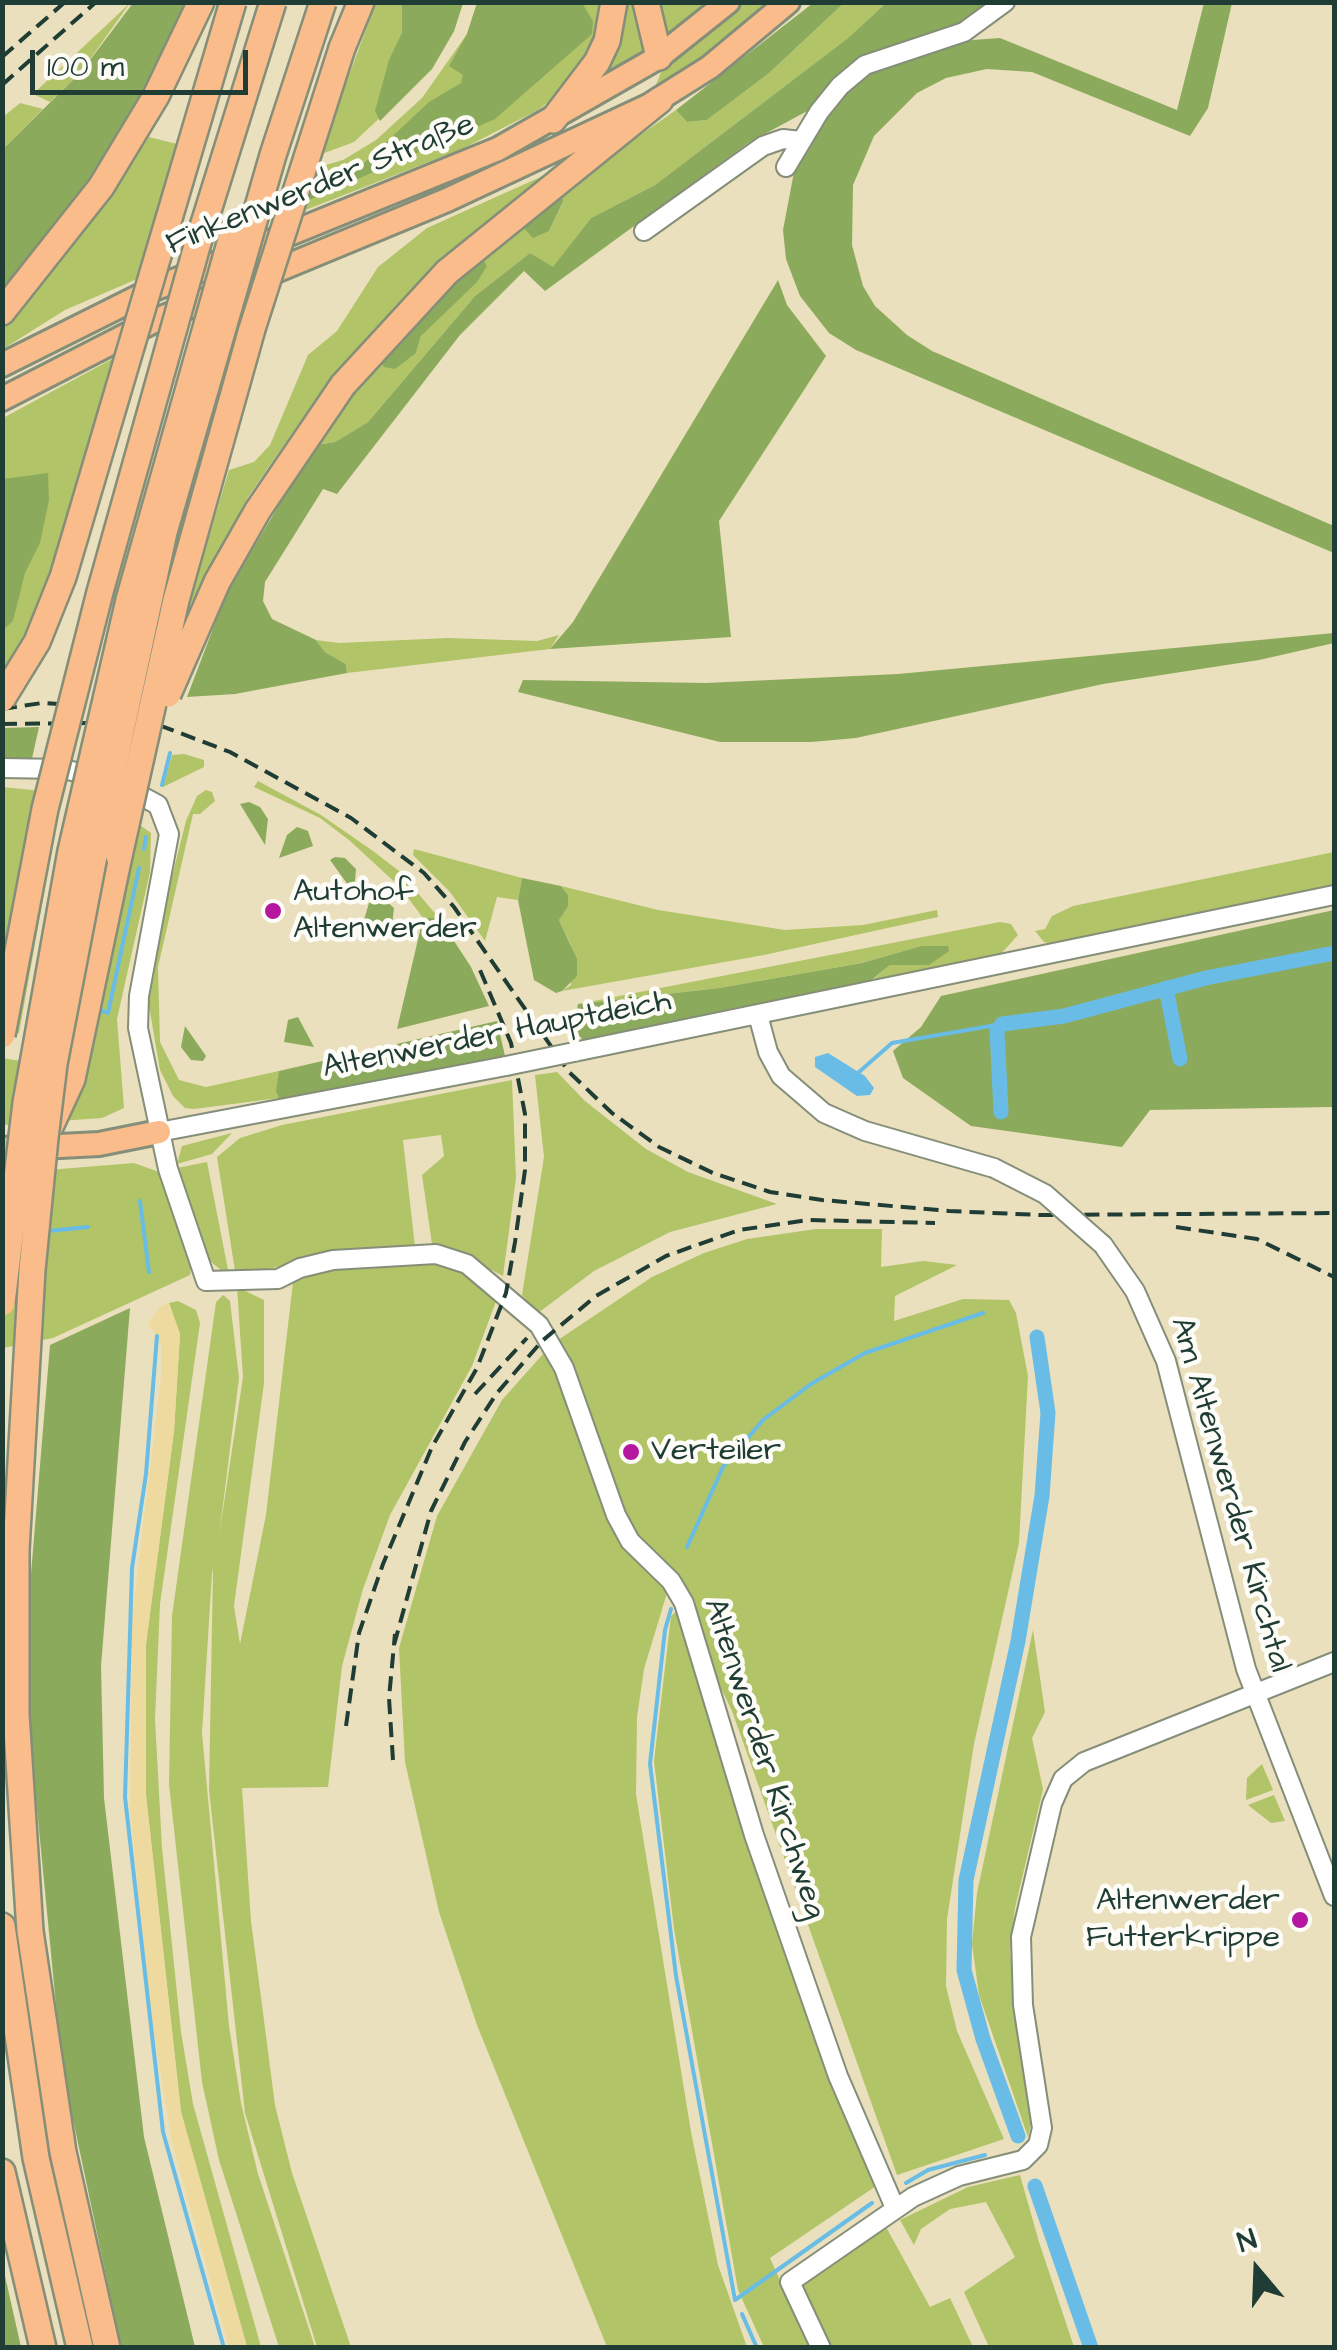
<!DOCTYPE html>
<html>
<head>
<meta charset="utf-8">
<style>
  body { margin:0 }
  #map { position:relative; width:1337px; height:2350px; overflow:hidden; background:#eae0bd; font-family:"Architects Daughter",sans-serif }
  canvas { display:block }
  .frame { position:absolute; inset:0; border:5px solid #1f3d34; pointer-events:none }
  .north { position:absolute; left:1207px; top:2220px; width:100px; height:100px; -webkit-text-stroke:8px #fdfcf7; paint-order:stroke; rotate:341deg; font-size:28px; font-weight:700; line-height:40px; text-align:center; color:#1f3d34 }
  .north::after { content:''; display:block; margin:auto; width:35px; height:45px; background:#1f3d34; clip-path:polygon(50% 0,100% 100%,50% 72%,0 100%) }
  .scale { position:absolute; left:30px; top:50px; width:218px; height:45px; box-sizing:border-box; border:5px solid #1f3d34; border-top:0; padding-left:12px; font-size:30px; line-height:35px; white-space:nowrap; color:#1f3d34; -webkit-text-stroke:8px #fdfcf7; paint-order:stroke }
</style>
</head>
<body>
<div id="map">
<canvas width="1337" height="2350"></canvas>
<div class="frame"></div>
<div class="north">N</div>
<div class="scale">100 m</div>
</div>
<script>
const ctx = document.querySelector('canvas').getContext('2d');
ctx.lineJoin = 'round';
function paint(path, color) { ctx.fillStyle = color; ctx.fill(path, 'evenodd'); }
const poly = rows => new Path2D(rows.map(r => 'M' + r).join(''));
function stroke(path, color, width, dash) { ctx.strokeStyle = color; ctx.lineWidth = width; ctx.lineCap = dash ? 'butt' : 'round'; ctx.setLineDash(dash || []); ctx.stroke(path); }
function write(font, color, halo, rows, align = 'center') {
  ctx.font = font + ' "Architects Daughter",sans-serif'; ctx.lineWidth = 9; ctx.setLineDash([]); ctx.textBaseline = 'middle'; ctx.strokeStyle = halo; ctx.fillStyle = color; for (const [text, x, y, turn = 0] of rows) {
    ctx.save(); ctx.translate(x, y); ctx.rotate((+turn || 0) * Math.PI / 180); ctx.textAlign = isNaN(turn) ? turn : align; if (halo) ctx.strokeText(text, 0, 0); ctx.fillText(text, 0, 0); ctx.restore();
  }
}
paint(poly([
  [130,3,81,72,50,102,33,94],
  [376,3,463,3,454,31,432,69,354,142,319,155],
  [477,3,606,3,601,38,568,89,536,111,462,149,303,211,319,167,343,160,376,140,422,98,467,34],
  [623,3,638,3,646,58,588,92],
  [655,3,715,3,667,42],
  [742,3,772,3,652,94,665,63],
  [844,3,886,3,848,38,655,185,591,218,553,268,530,253,475,296,368,422,335,442,315,445,380,359,416,353,421,336,487,266,480,253,515,225,549,231,563,203,562,190,676,110,687,122,707,120,768,74],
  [20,103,43,109,3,149,3,117],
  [149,137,177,144,137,279,65,310,3,349,3,324,80,235],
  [556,170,421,283,315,400,248,497,186,613,229,470,254,462,270,445,308,355,337,331,378,267,427,228],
  [114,358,48,579,21,654,3,687,3,418],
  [559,635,550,649,347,673,346,664,325,652,316,640,339,643,448,638,537,641],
  [184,754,204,760,204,767,163,787,172,755],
  [258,781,321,815,373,851,399,871,439,918,423,918,400,887,349,840,320,818,254,787],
  [2,787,62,793,19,1033,3,1034],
  [206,790,212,792,215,801,200,814,193,814,158,967,160,1042,179,1080,206,1087,279,1071,279,1098,194,1109,185,1108,173,1096,160,1070,148,1000,162,916,186,821,197,796],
  [70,792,106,801,151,833,150,872,117,1019,124,1108,102,1118,3,1125,2,1058,40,1064,57,862],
  [414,849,522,878,518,900,497,897,485,941,450,892,413,855],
  [1334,852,1334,888,1057,945,1044,942,1035,931,1045,929,1052,916,1073,906],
  [561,886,658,910,785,930,863,925,937,910,938,917,764,955,562,991,571,985,571,945,559,920,568,895],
  [1000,922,1011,924,1018,935,999,956,870,982,890,965,929,965,921,946,862,963,719,988,578,1004],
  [557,1072,585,1101,646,1149,688,1172,777,1204,670,1232,594,1271,538,1313,522,1295,544,1157,535,1075],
  [512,1080,516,1178,503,1276,451,1249,432,1244,422,1175,444,1156,441,1135,403,1140,415,1247,309,1259,236,1277,217,1157,240,1138,282,1125],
  [232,1133,212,1154,177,1164,182,1146],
  [207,1162,228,1270,222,1271,210,1261,177,1168],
  [134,1163,159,1172,192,1254,190,1275,53,1338,3,1348,2,1209,11,1173],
  [816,1229,882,1229,881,1267,923,1261,957,1265,895,1296,894,1321,963,1299,1009,1300,1016,1313,1028,1376,1019,1543,974,1744,947,1919,946,1986,957,2031,1004,2139,897,2175,732,1711,670,1583,644,1669,637,1717,636,1794,691,2132,718,2265,747,2347,607,2347,477,2025,439,1912,405,1762,399,1648,437,1516,502,1400,552,1344,652,1277,704,1253,747,1239],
  [453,1261,498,1296,472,1366,390,1515,363,1589,342,1666,328,1787,242,1788,251,1921,275,2105,292,2173,351,2347,317,2347,245,2113,209,1790,213,1569,212,1573,202,1733,229,2026,241,2103,258,2174,315,2347,279,2347,219,2160,202,2082,169,1784,172,1616,216,1302,223,1295,230,1301,239,1378,219,1536,243,1377,237,1287,264,1300,264,1383,234,1606,240,1644,266,1515,293,1282,317,1269],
  [178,1301,196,1310,200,1323,160,1604,155,1719,162,1848,181,2032,193,2104,261,2347,247,2347,181,2112,146,1795,146,1644,174,1431,180,1334,169,1303],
  [679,1609,876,2186,770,2258,810,2347,764,2347,738,2290,674,1929,654,1761,671,1616],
  [1033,1630,1045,1712,1032,1738,1043,1789,1015,1908,1010,1953,1033,2115,1028,2137,979,1995,972,1944,977,1893],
  [1262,1764,1273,1790,1246,1800,1247,1778],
  [1274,1795,1285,1821,1271,1823,1248,1805],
  [1020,2175,1039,2242,1074,2347,989,2347,964,2292,1015,2257,986,2202,950,2209,921,2229,914,2245,900,2220,968,2187],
  [886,2227,930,2307,950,2298,973,2347,829,2347,798,2284]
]), '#b1c467');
paint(poly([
  [133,3,186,3,148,83,82,196,13,288,3,283,3,149,81,72],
  [402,3,463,3,454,31,432,69,380,121,375,111,389,60,402,33],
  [477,3,582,3,593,21,592,34,495,119,307,201,315,177,343,173,363,164,429,102,461,83,463,75,449,66,467,34],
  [813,3,844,3,768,74,707,120,687,122,676,110],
  [886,3,992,3,947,31,867,57,811,109,748,143,545,291,524,271,460,335,337,494,323,489,265,582,263,601,272,619,316,640,325,652,346,664,347,673,235,694,187,697,227,592,315,445,335,442,368,422,475,296,530,253,553,267,591,218,655,185,848,38],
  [1204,3,1232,3,1208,108,1190,136,1032,72,987,69,946,78,917,93,874,136,853,185,852,245,863,286,875,306,907,335,932,351,1334,526,1334,553,856,350,829,333,800,296,786,259,783,230,794,172,830,108,864,75,972,40,1000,38,1177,110],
  [562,190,563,202,549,231,533,238,519,223],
  [480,253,487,266,477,282,421,336,416,353,395,369,384,367,380,359],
  [778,280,787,305,826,356,719,521,731,637,550,649,573,622],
  [48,473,49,500,40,543,25,573,13,621,3,630,3,479],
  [1334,633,1334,643,1259,660,1103,684,856,738,811,742,720,742,518,692,523,680,706,683,898,674],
  [39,727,31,763,3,762,3,728],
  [249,802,260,807,268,819,265,845,240,804],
  [297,827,308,831,313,846,279,858,287,835],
  [335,857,345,858,356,869,354,893,330,860],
  [522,878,561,886,568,895,568,906,559,920,577,959,577,976,562,991,556,993,534,980,518,900],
  [383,898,394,908,392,926,359,937,369,903],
  [1334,910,1334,1107,1150,1110,1122,1147,971,1126,903,1078,893,1051,921,1027,941,996],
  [423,918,439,918,471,967,489,1006,397,1029],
  [921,946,948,946,949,951,929,965,890,965,869,982,583,1040,573,1029,578,1004,719,988,862,963],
  [298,1017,314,1047,284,1042,288,1020],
  [497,1021,505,1056,297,1098,279,1098,276,1091,279,1071],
  [185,1026,206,1056,203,1061,191,1060,181,1047],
  [130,1308,101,1666,104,1798,144,2137,195,2347,121,2347,62,2067,29,1726,29,1598,50,1345],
  [2,2267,3,2267,21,2347,3,2347]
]), '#8caa5c');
paint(poly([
  [169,1303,180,1334,174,1431,146,1644,146,1795,181,2112,247,2347,229,2347,172,2143,149,2001,130,1808,132,1619,161,1377,161,1344,148,1323,161,1306]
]), '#eeda9e');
paint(poly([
  [828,1053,865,1076,874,1088,870,1095,857,1096,815,1067,815,1057]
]), '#69bce5');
stroke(poly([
  [162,785,170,753],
  [144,849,146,837],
  [97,1009,108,1013,139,868],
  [859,1072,892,1043,1002,1024],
  [140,1201,149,1272],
  [48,1231,88,1227],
  [157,1336,146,1474,132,1568,125,1797,163,2132,224,2348],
  [687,1547,723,1467,763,1420,811,1384,865,1353,983,1313],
  [671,1609,665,1630,650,1764,676,1976,735,2300,872,2203],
  [906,2183,928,2170,985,2155],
  [742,2314,757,2348]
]), '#69bce5', 4);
stroke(poly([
  [1166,988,1180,1059],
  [1001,1112,997,1031,1002,1024,1064,1016,1206,978,1334,953],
  [1018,2136,983,2039,964,1970,966,1880,1018,1641,1042,1496,1048,1413,1037,1337],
  [1035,2186,1091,2348]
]), '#69bce5', 15);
const minor = poly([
  [786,167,819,112,840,86,865,65,964,32,1005,2],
  [644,231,763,146,783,139,801,141],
  [2,768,62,769,96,776],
  [125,787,158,805,169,834,139,996,138,1028,168,1169,206,1281,278,1279,300,1268,333,1260,436,1254,467,1264,539,1325,564,1368,616,1515,630,1541,671,1581,684,1603,754,1835,838,2076,895,2208],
  [758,1015,768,1052,781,1076,824,1113,865,1131,994,1168],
  [574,1052,1334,895],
  [159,1132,506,1066],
  [1103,1245,1135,1291,1166,1361,1246,1669,1334,1896],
  [821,2348,790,2282,913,2197,959,2176,1023,2160,1038,2145,1042,2128,1023,2005,1021,1937,1052,1804,1063,1779,1084,1762,1334,1662]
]);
const major = poly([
  [2,365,154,289,498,149,659,57,728,2],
  [2,399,152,322,447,200,648,106,710,67,788,2],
  [2,1149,99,1144,159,1132]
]);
const highway = poly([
  [646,2,659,57],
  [342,48,361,2],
  [553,120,597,62,607,41,614,2],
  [2,312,101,187,156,96,201,2],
  [343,385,447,272,660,100],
  [49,1129,72,1079,119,856],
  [16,1550,16,1714,30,1931,63,2152,107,2348],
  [2,1926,36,2158,80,2348],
  [2,2172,43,2348]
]);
stroke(minor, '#848e78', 22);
stroke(major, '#848e78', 28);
stroke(highway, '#848e78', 30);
stroke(minor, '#fff', 18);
stroke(major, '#f9bc8a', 22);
stroke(highway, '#f9bc8a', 25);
stroke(poly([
  [2,57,65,2],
  [2,85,96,2],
  [2,709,42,703,92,706,135,716,230,752,351,818,424,873,454,907,569,1072,612,1113,659,1147,713,1173,770,1192,822,1200,949,1211,1041,1215,1334,1213],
  [2,724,89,723,159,738],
  [1176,1227,1257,1239,1334,1277],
  [475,1394,527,1338],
  [394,1645,431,1511,465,1442,497,1393,542,1341,596,1296,666,1256,739,1230,808,1220,935,1223],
  [346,1726,359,1633,383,1564,432,1447,477,1368,506,1293,515,1242,525,1170,525,1114,511,1043,477,963],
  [393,1760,389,1698,395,1634]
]), '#1f3d34', 4, [15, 8]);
const minorBridge = poly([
  [506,1066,574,1052],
  [994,1168,1045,1194,1103,1245]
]);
const highwayBridge = poly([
  [168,694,217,582,258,510,343,385],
  [2,699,37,642,63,577,233,2],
  [119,856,176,600,252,329,342,48],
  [2,1035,45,809,100,592,197,246,273,2],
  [2,1303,26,1103,71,851,129,600,236,222],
  [16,1550,32,1270,45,1138,54,1064,95,851,164,532,273,155,323,2]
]);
stroke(minorBridge, '#848e78', 22, []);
stroke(highwayBridge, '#848e78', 30, []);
stroke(minorBridge, '#fff', 18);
stroke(highwayBridge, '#f9bc8a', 25);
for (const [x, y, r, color] of [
  [273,911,10,"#b5179e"],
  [631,1452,10,"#b5179e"],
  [1300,1920,10,"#b5179e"]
]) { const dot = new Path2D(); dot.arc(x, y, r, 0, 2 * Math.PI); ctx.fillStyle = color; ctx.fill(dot); stroke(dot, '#fdfcf7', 4); }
write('32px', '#1f3d34', '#fdfcf7', [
  ["Finkenwerder Straße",321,186,-22],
  ["Altenwerder Hauptdeich",497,1036,-11],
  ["Am Altenwerder Kirchtal",1229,1495,74],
  ["Altenwerder Kirchweg",763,1759,72]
]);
write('32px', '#1f3d34', '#fdfcf7', [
  ["Autohof",293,893],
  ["Altenwerder",293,930],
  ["Verteiler",651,1452],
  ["Altenwerder",1280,1902,"right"],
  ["Futterkrippe",1280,1939,"right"]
], 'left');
</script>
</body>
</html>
